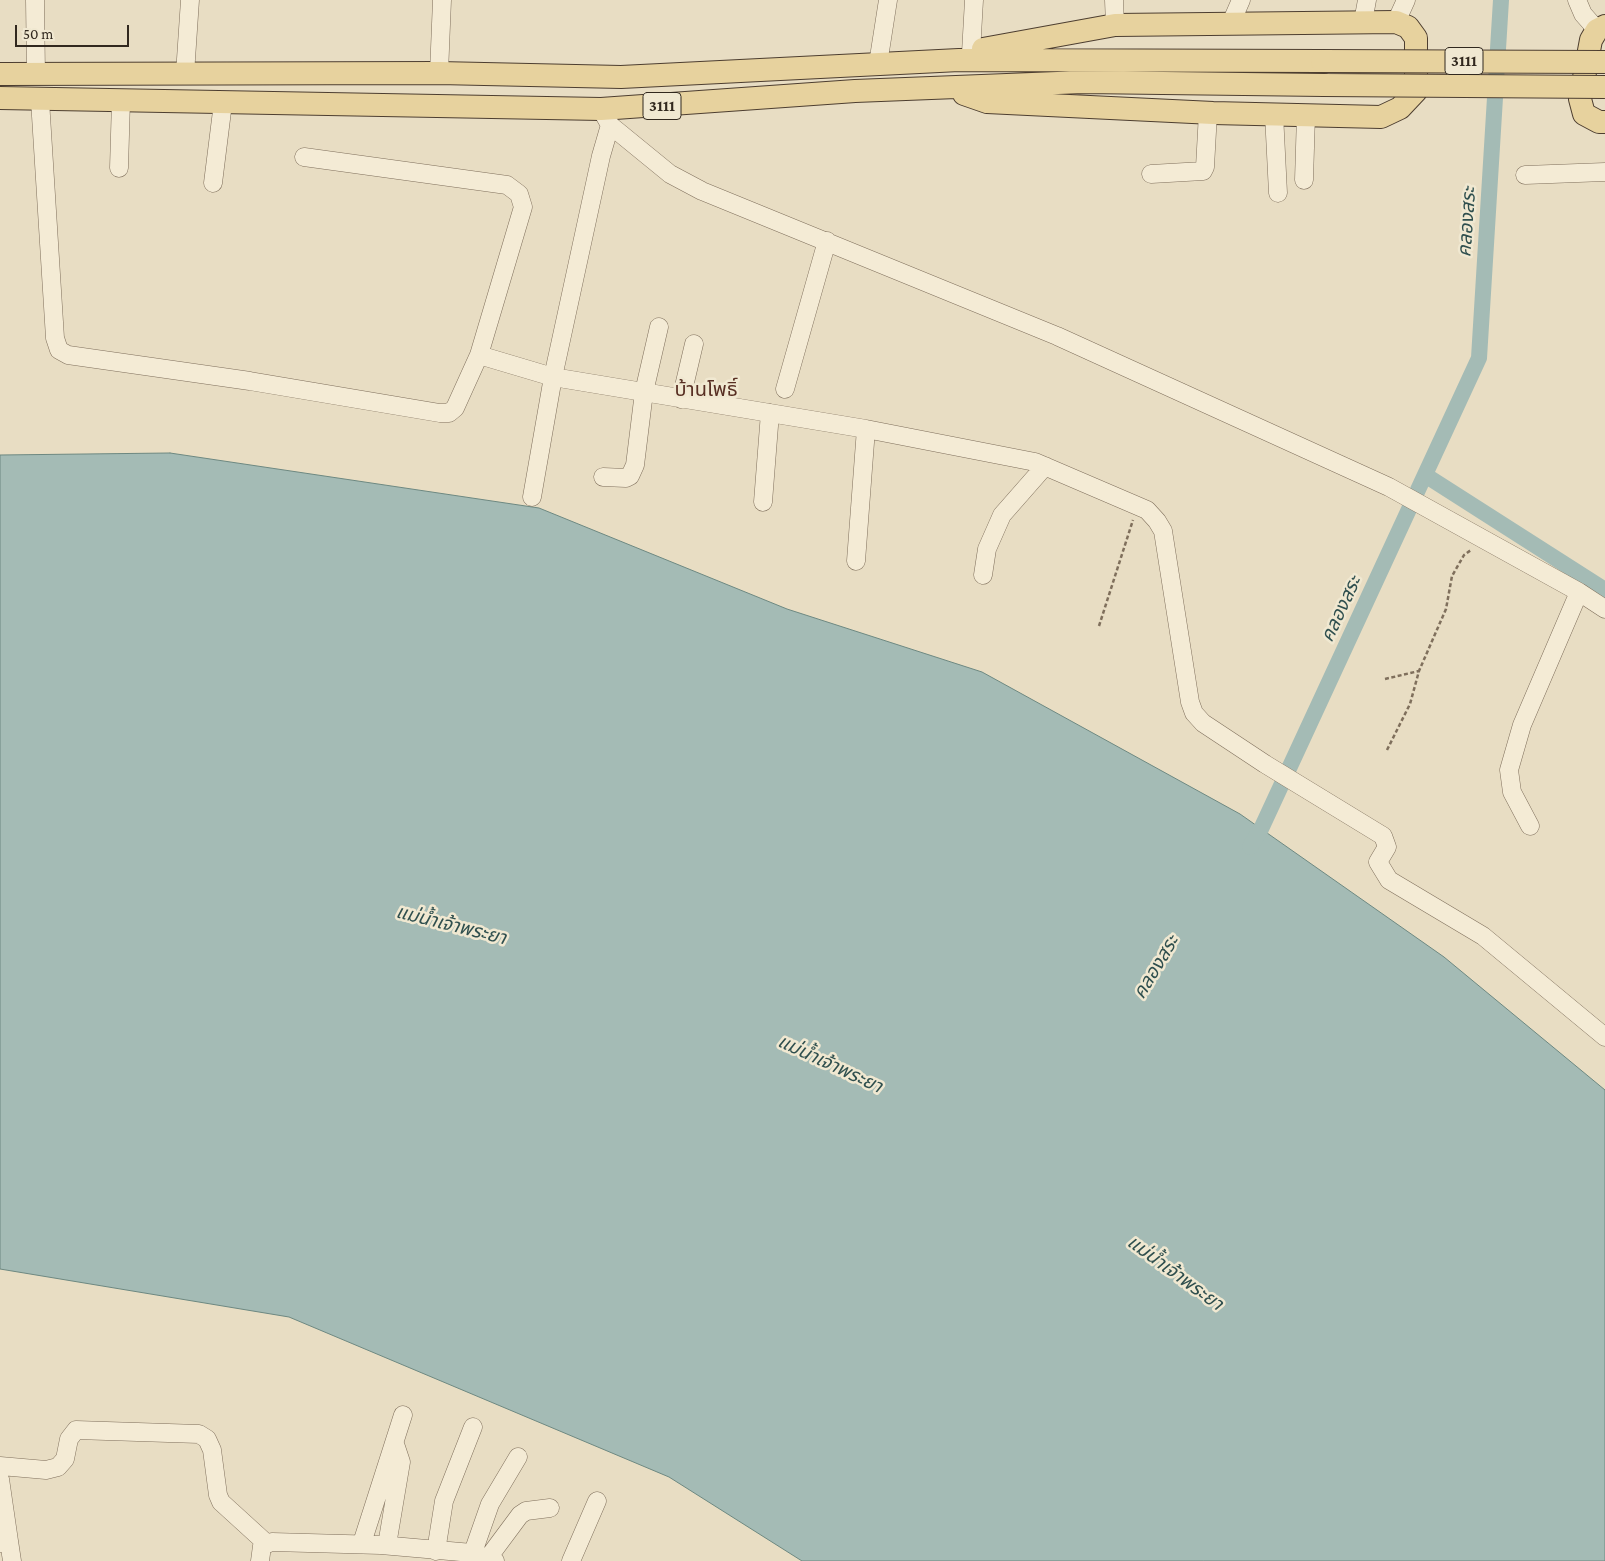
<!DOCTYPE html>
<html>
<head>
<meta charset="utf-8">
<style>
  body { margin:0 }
  #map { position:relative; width:1605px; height:1561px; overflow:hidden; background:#e8ddc3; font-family:"Crimson Pro",serif }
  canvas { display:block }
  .scale { position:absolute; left:15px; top:25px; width:114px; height:22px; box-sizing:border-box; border:2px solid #31281e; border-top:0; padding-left:6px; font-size:15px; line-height:18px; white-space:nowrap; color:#31281e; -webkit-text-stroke:4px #f0e8d1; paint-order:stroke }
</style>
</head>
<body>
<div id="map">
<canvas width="1605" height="1561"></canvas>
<div class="scale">50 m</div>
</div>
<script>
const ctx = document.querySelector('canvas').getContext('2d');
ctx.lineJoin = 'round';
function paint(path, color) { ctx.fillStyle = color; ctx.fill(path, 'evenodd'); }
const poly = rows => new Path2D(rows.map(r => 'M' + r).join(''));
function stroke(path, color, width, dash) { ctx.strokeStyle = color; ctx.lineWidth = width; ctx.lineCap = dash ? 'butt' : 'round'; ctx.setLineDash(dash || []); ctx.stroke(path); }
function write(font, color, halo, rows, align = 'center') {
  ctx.font = font + ' "Crimson Pro","Noto Sans Thai",serif'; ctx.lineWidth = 5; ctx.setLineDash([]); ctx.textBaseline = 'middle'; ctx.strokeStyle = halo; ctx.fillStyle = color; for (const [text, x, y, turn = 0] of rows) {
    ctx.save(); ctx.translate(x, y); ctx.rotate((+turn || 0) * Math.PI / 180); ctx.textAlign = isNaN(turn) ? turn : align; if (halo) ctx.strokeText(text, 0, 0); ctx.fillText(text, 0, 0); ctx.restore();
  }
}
const water = poly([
  [170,453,539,508,787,609,982,672,1240,814,1444,957,1605,1090,1605,1561,802,1561,669,1477,289,1317,0,1269,0,455,170,453]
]);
paint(water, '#a4bbb5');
stroke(water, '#6d8881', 1);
stroke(poly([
  [1425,475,1605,590],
  [1250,847,1261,829,1479,358,1501,0]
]), '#a4bbb5', 16);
const minor = poly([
  [35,0,36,74],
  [1114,0,1115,25],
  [1577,0,1583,14,1597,30],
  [1363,22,1367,0],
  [1396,22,1406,0],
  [1231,23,1241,0],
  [971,53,974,0],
  [878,64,888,0],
  [439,73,442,0],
  [185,74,190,0],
  [40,100,55,338,59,350,68,355,250,381,440,413,449,413,455,408,479,355,553,377,866,429,1035,462,1147,510,1157,521,1163,531,1190,702,1194,713,1203,723,1265,764,1383,836,1387,847,1378,862,1389,880,1483,936,1605,1037],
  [601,109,610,125,670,174,702,191,1057,336,1389,487,1579,592,1605,609],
  [1274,114,1278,193],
  [304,157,507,185,519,194,523,207,479,355],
  [119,168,121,101],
  [1151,174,1203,171,1205,167,1208,113],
  [1525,175,1605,172],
  [1304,180,1306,115],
  [213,183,223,103],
  [785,389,827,241],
  [681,399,694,344],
  [603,477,626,478,630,476,635,465,644,392,659,327],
  [532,497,553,377,601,156,610,125],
  [763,502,770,413],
  [856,561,866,429],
  [983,575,987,549,1002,515,1045,466],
  [1530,826,1512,792,1509,770,1522,725,1579,592],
  [0,1466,46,1470,58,1467,65,1459,69,1439,76,1430,199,1434,207,1439,212,1450,218,1495,221,1502,266,1543],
  [0,1479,9,1541,0,1543],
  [9,1541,12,1561],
  [362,1543,403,1415],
  [387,1545,401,1462,395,1444],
  [436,1551,444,1501,473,1427],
  [488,1558,520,1515,526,1511,550,1508],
  [260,1561,262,1546,272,1542,381,1545,472,1553,495,1561],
  [470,1561,490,1504,518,1457],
  [571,1561,597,1501]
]);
const major = poly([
  [1605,26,1597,30,1591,40,1580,99,1584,114,1599,122,1605,122],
  [0,74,439,73,621,77,959,60,1322,61],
  [964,94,987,102,1213,113,1381,117,1400,108,1416,91,1416,38,1408,27,1396,22,1115,25,983,49],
  [0,98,601,109,855,91,1083,82,1324,85]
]);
stroke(minor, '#7f6f5c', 19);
stroke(major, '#4d3e30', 24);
stroke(poly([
  [1099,626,1133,520],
  [1385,679,1419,671],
  [1387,750,1410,704,1419,671,1446,609,1452,576,1464,555,1471,550]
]), '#7f6f5c', 2.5, [4, 2.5]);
stroke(minor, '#f4ebd5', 18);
stroke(major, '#e7d29e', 22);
const majorBridge = poly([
  [1322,61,1605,62],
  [1324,85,1605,87]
]);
stroke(majorBridge, '#4d3e30', 24, []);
stroke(majorBridge, '#e7d29e', 22);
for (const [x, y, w] of [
  [1464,61,38],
  [662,106,38]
]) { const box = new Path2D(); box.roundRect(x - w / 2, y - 13.5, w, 27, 4); ctx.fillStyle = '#f0e8d1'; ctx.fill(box); stroke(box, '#31281e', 1); }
write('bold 16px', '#31281e', null, [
  ["3111",1464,61],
  ["3111",662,106]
]);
write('italic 19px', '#2f4f4e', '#f0e8d1', [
  ["คลองสระ",1467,222,-86],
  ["คลองสระ",1341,609,-65],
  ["แม่น้ำเจ้าพระยา",451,925,14],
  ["คลองสระ",1156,967,-59],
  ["แม่น้ำเจ้าพระยา",830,1064,25],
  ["แม่น้ำเจ้าพระยา",1175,1273,36]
]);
write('20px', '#582f23', '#f0e8d1', [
  ["บ้านโพธิ์",706,390]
]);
</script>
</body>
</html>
